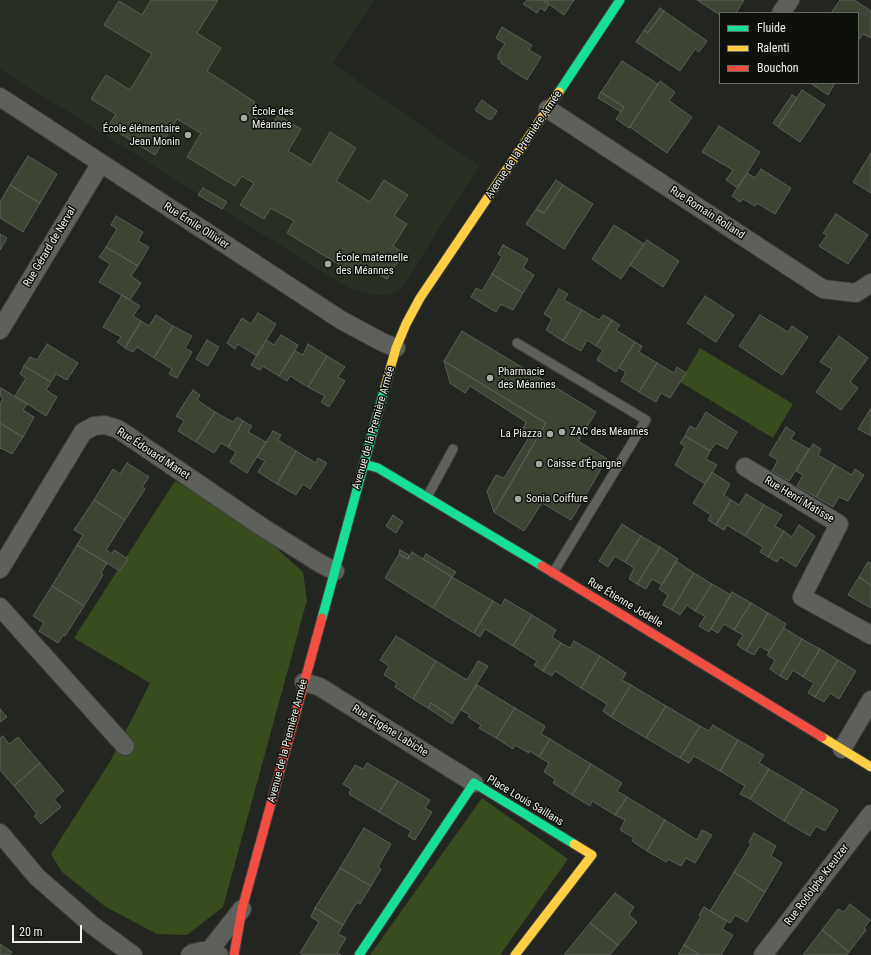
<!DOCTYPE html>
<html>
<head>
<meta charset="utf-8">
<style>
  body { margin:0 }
  #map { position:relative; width:871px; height:955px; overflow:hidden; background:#232521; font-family:"Roboto Condensed",sans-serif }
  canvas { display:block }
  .legend { position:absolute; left:719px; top:12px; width:140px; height:72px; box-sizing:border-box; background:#0e100c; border:1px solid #676a65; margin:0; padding:5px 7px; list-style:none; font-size:12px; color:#edf0ea }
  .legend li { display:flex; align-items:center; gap:8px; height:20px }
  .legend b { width:20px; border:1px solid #676a65 }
  .scale { position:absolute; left:12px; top:925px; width:70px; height:18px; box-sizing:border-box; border:2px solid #edf0ea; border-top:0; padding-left:5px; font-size:12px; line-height:14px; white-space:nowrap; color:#edf0ea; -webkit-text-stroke:3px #0e100c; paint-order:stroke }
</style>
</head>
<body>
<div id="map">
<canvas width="871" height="955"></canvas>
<ul class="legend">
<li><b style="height:5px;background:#16e098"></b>Fluide</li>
<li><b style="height:5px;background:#ffcf43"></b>Ralenti</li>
<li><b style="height:5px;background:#f24e42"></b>Bouchon</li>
</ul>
<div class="scale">20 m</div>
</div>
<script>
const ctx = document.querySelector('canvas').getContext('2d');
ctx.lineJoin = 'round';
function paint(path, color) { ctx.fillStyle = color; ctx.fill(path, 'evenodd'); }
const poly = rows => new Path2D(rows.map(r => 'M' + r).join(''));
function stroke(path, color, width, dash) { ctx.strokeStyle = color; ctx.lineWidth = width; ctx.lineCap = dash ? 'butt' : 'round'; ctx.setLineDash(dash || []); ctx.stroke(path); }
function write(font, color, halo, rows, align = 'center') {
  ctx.font = font + ' "Roboto Condensed",sans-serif'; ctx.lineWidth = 3; ctx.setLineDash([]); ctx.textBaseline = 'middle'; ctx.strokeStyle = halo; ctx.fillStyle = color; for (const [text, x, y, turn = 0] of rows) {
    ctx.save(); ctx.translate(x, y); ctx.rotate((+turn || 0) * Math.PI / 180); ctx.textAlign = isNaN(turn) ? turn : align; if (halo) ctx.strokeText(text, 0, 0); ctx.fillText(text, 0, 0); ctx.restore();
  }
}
paint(poly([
  [0,0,374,0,332,63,479,166,401,289,388,295,373,295,348,288,0,69]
]), '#282e22');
paint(poly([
  [700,348,793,404,773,438,680,382],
  [175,481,244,519,303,572,307,600,223,907,187,935,157,934,106,907,62,872,51,854,111,760,150,683,74,638],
  [482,798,568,859,500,955,370,955]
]), '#394c1e');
const building = poly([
  [151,0,218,0,197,33,221,48,207,71,255,102,248,113,271,127,278,115,301,129,288,151,311,165,330,132,356,148,336,181,370,202,384,180,408,195,394,216,407,224,393,246,403,253,387,279,364,266,358,276,287,233,294,221,271,208,264,219,240,205,254,183,242,176,235,186,187,157,201,133,177,119,155,155,108,126,116,114,91,99,106,75,130,90,152,54,104,25,119,1,142,15,151,0],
  [527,0,543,0,549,4,545,11,540,8,537,13,523,4,527,0],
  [543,0,574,0,564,15,543,0],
  [697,0,744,0,736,13,720,13,720,15,697,0],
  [840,0,854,0,871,11,871,38,863,34,858,41,858,13,831,13,840,0],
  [660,8,664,11,648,33,644,30,660,8],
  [664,11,707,41,699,52,695,49,680,71,636,42,644,30,648,33,664,11],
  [502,27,532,45,529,50,541,57,527,80,501,63,502,61,498,59,498,54,505,44,496,38,502,27],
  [622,61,658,84,629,128,616,119,624,107,601,92,622,61],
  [660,81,675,92,669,101,692,117,667,153,630,127,660,81],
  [810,83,835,83,828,95,810,83],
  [802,90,825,105,800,142,778,127,802,90],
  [601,92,624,107,621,112,598,98,601,92],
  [792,95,797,98,778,127,773,123,792,95],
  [482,100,497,111,492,119,488,119,475,110,482,100],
  [719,126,760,152,738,188,726,180,733,170,702,152,719,126],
  [871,153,871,193,853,182,871,153],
  [28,156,57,174,40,203,10,185,28,156],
  [761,169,791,188,775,214,757,203,755,206,743,199,740,202,732,196,747,173,755,178,761,169],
  [556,180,563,185,544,213,536,209,556,180],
  [10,185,40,203,23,232,0,218,0,202,10,185],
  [563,185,593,204,564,249,526,224,536,209,544,213,563,185],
  [203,188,227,202,222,209,198,195,203,188],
  [836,214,868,235,848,264,819,246,827,235,823,233,836,214],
  [116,216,143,232,138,241,149,247,138,266,106,247,117,229,111,225,116,216],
  [614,225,644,244,621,279,592,259,614,225],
  [0,234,7,238,0,250,0,234],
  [647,240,679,261,663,287,630,265,647,240],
  [503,245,528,259,523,268,534,275,523,293,492,274,502,257,498,254,503,245],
  [106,247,138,266,131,276,141,283,130,300,99,282,110,264,99,257,106,247],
  [492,274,523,293,513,310,501,304,496,312,471,297,476,288,482,291,492,274],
  [559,289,568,294,564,300,582,310,563,341,546,330,552,319,544,314,559,289],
  [122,295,140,306,133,316,141,321,125,348,117,342,121,337,103,327,122,295],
  [705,296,734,315,716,342,687,323,705,296],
  [582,310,599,320,603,315,612,320,596,346,587,340,581,351,563,341,582,310],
  [258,313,276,324,257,356,238,344,235,349,227,343,242,318,251,324,258,313],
  [156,315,173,326,154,358,137,347,133,352,125,348,141,321,149,326,156,315],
  [760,315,788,332,792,326,808,337,782,375,739,346,760,315],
  [612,320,620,325,616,330,635,342,616,372,597,360,603,350,596,346,612,320],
  [173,326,192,336,185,348,192,352,177,378,169,374,172,369,154,358,173,326],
  [462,331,596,412,578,441,607,459,571,520,542,503,524,531,494,512,546,423,444,361,462,331],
  [281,335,298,345,279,376,262,366,260,370,251,365,266,340,274,345,281,335],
  [839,336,868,358,850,382,858,388,841,410,816,392,832,369,820,362,839,336],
  [207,340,219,347,208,366,196,359,207,340],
  [635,342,642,346,639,352,657,363,639,392,621,381,626,372,619,368,635,342],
  [47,344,78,363,67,380,56,374,51,382,24,366,30,357,37,360,47,344],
  [308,344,327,356,308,387,290,376,287,381,279,376,295,351,303,355,308,344],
  [327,356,345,367,338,377,345,381,329,407,321,402,325,396,308,387,327,356],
  [444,361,546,423,494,512,487,491,496,475,504,478,531,434,523,429,526,422,470,386,465,393,450,383,444,361],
  [657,363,674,373,677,367,686,373,670,398,661,393,656,402,639,392,657,363],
  [24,366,51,382,46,390,57,397,46,416,15,396,26,378,20,374,24,366],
  [1,388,27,404,23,410,34,417,23,437,0,423,0,404,3,398,0,396,1,388],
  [193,390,200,395,197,400,215,412,196,442,178,431,184,421,176,416,193,390],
  [871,408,871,436,858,429,871,408],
  [215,412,233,422,237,417,243,421,228,447,221,443,214,453,196,442,215,412],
  [706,412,737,432,727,449,716,443,710,451,685,436,690,426,696,429,706,412],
  [243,421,252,426,248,432,266,442,247,473,230,462,236,452,228,447,243,421],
  [0,423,23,437,12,454,1,448,0,449,0,423],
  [786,427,795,433,791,439,809,449,789,481,772,471,778,460,769,455,786,427],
  [273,431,281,435,278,440,296,451,277,484,258,472,265,461,257,457,273,431],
  [685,436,710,451,706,459,717,465,705,484,675,465,685,446,680,443,685,436],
  [813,444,821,449,818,455,835,465,816,497,797,486,803,475,796,471,813,444],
  [296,451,316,463,318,458,327,463,310,489,303,484,296,495,277,484,296,451],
  [127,463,149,477,142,487,145,489,125,520,94,500,113,469,120,474,127,463],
  [835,465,852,475,855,469,864,475,848,501,839,497,833,507,816,497,835,465],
  [712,472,730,484,724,495,731,500,716,525,708,520,711,515,693,503,712,472],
  [746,494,764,505,745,536,727,525,724,530,716,525,731,500,739,505,746,494],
  [94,500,125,520,106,550,112,554,114,550,128,559,120,571,77,545,83,535,74,530,94,500],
  [764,505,782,515,775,526,784,531,768,557,760,552,763,547,745,536,764,505],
  [393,515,403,522,396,533,386,526,393,515],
  [622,524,641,536,625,562,615,556,608,567,599,561,622,524],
  [799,525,815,536,796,567,780,557,777,562,768,557,784,531,792,537,799,525],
  [641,536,660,547,637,584,629,579,634,568,625,562,641,536],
  [77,545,107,563,101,573,103,575,84,606,52,586,77,545],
  [660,547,678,559,662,585,652,579,646,589,637,584,660,547],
  [400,550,409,555,408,559,399,554,400,550],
  [412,552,452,577,433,608,385,578,399,554,408,559,412,552],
  [426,554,456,572,452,577,423,559,426,554],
  [676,561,694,573,672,610,663,605,668,595,659,589,676,561],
  [868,562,871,563,871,585,859,577,868,562],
  [694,573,712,584,695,611,687,605,680,615,672,610,694,573],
  [452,577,493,601,474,633,433,608,452,577],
  [859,577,871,585,871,608,848,595,859,577],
  [712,584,731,595,709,632,699,626,705,616,695,611,712,584],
  [52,586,84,606,65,636,63,635,58,643,39,631,44,623,33,616,52,586],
  [732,592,751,603,734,630,724,624,718,633,711,629,732,592],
  [505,599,532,615,513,646,485,629,480,637,474,633,493,601,501,606,505,599],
  [751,603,768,613,746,651,737,645,743,635,734,630,751,603],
  [768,613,786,624,769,652,760,646,754,655,746,651,768,613],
  [532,615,556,630,552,637,561,643,543,671,534,665,537,661,513,646,532,615],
  [784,628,802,639,780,676,770,669,775,660,767,655,784,628],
  [396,636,436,661,413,699,395,687,397,683,384,675,389,666,380,660,396,636],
  [802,639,820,649,803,677,793,670,787,680,780,676,802,639],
  [574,641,600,656,581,688,555,671,552,676,543,671,561,643,570,648,574,641],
  [820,649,838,660,815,697,808,693,814,683,803,677,820,649],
  [600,656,626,673,622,680,631,685,611,717,603,711,607,704,581,688,600,656],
  [838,660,856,671,839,699,830,693,824,702,815,697,838,660],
  [436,661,467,680,478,661,488,666,455,719,431,703,428,708,413,699,436,661],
  [477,685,515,708,496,738,479,728,481,725,468,717,470,715,461,710,477,685],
  [631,685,666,706,646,738,611,717,631,685],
  [431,703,455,719,452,724,428,708,431,703],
  [666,706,700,726,680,758,646,738,666,706],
  [515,708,545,726,541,734,550,739,539,757,530,751,529,753,515,745,513,749,496,738,515,708],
  [0,709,7,717,0,722,0,709],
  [713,725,738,740,720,771,694,756,689,763,680,758,700,726,709,731,713,725],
  [3,736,9,744,18,737,40,763,14,786,0,770,0,738,3,736],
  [550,739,591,764,572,795,553,783,555,779,544,772,549,763,539,757,550,739],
  [738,740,764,755,759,763,769,769,750,799,740,794,745,786,720,771,738,740],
  [40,763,64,791,54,799,61,807,41,824,34,816,37,814,14,786,40,763],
  [367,763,398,781,379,812,349,794,351,789,343,784,355,765,363,769,367,763],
  [591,764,622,783,617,791,627,797,615,815,592,801,590,806,572,795,591,764],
  [769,769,803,789,784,821,750,799,769,769],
  [398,781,430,800,425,808,432,812,415,840,408,836,411,831,379,812,398,781],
  [803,789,838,810,825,831,816,826,810,836,784,821,803,789],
  [627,797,665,820,647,851,632,841,634,838,620,830,625,820,615,815,627,797],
  [665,820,697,840,702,830,712,835,695,863,686,858,681,866,668,859,666,862,647,851,665,820],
  [364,828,391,844,378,867,381,869,371,886,340,868,364,828],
  [754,833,776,846,771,856,782,863,765,892,734,872,751,844,749,842,754,833],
  [340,868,371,886,360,904,357,902,343,925,315,908,340,868],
  [734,872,765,892,747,922,735,915,730,923,710,911,734,872],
  [615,893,634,907,629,915,637,922,618,945,590,923,615,893],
  [850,904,870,920,864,928,866,930,849,952,822,930,838,909,844,912,850,904],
  [704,907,727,921,722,929,733,935,721,955,700,955,684,945,701,916,699,915,704,907],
  [315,908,343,925,338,934,346,938,337,953,341,955,303,955,300,953,319,922,311,917,315,908],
  [590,923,618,945,610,955,564,955,590,923],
  [822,930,849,952,847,955,803,955,822,930],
  [0,944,12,952,10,955,0,955,0,944],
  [684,945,700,955,678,955,684,945]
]);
paint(building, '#3e4433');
stroke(building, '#5c5e5a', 1);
const lane = poly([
  [517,343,646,420,553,573],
  [427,497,453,449]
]);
const street = poly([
  [781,13,790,0],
  [0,97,341,320,382,342,396,348],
  [548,109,823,289,856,293,871,283],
  [0,330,101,163],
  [745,467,839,524,802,597,871,635],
  [0,569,83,432,94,426,105,425,118,429,262,527,321,564,335,571],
  [0,607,125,746],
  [304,682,320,687,339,699,474,783],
  [842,749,871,700],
  [0,833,37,877,92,925,133,955],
  [209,951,242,909],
  [190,955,193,953,202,951,209,951,219,955],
  [763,955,871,814]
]);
const fast = poly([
  [559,92,620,0],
  [364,464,378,468,542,566],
  [322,618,385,387],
  [359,955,474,783,574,844]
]);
const slow = poly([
  [385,387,396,348,406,324,420,298,559,92],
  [822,737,871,767],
  [515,955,592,855,574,844]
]);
const jam = poly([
  [542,566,822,737],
  [234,955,242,909,322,618]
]);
stroke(lane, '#3e3f3b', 11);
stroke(street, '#3e3f3b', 20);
stroke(fast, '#3e3f3b', 11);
stroke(slow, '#3e3f3b', 11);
stroke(jam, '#3e3f3b', 11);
stroke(lane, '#5e605c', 9);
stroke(street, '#5e605c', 18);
stroke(fast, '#16e098', 9);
stroke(slow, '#ffcf43', 9);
stroke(jam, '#f24e42', 9);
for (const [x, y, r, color] of [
  [244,118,4,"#a6a9a4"],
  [188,135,4,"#a6a9a4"],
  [328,264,4,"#a6a9a4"],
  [490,378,4,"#a6a9a4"],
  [562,432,4,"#a6a9a4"],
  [550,434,4,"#a6a9a4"],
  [539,464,4,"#a6a9a4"],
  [518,499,4,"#a6a9a4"]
]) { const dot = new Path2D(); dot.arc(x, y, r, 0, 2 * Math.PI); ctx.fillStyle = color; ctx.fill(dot); stroke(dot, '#0e100c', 1.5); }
write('11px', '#edf0ea', '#0e100c', [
  ["École des",252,112],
  ["Méannes",252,125],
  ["École élémentaire",180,129,"right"],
  ["Jean Monin",180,142,"right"],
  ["École maternelle",336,258],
  ["des Méannes",336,271],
  ["Pharmacie",498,372],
  ["des Méannes",498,385],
  ["ZAC des Méannes",570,432],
  ["La Piazza",542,434,"right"],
  ["Caisse d'Épargne",547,464],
  ["Sonia Coiffure",526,499]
], 'left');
write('11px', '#edf0ea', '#0e100c', [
  ["Avenue de la Première Armée",524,145,-56],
  ["Rue Romain Rolland",707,213,33],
  ["Rue Émile Ollivier",196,226,33],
  ["Rue Gérard de Nerval",50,247,-59],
  ["Avenue de la Première Armée",374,428,-74],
  ["Rue Édouard Manet",153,454,33],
  ["Rue Henri Matisse",799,500,31],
  ["Rue Étienne Jodelle",625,603,31],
  ["Rue Eugène Labiche",390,731,32],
  ["Avenue de la Première Armée",288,741,-75],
  ["Place Louis Saillans",525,801,31],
  ["Rue Rodolphe Kreutzer",817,885,-53]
]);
</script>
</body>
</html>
